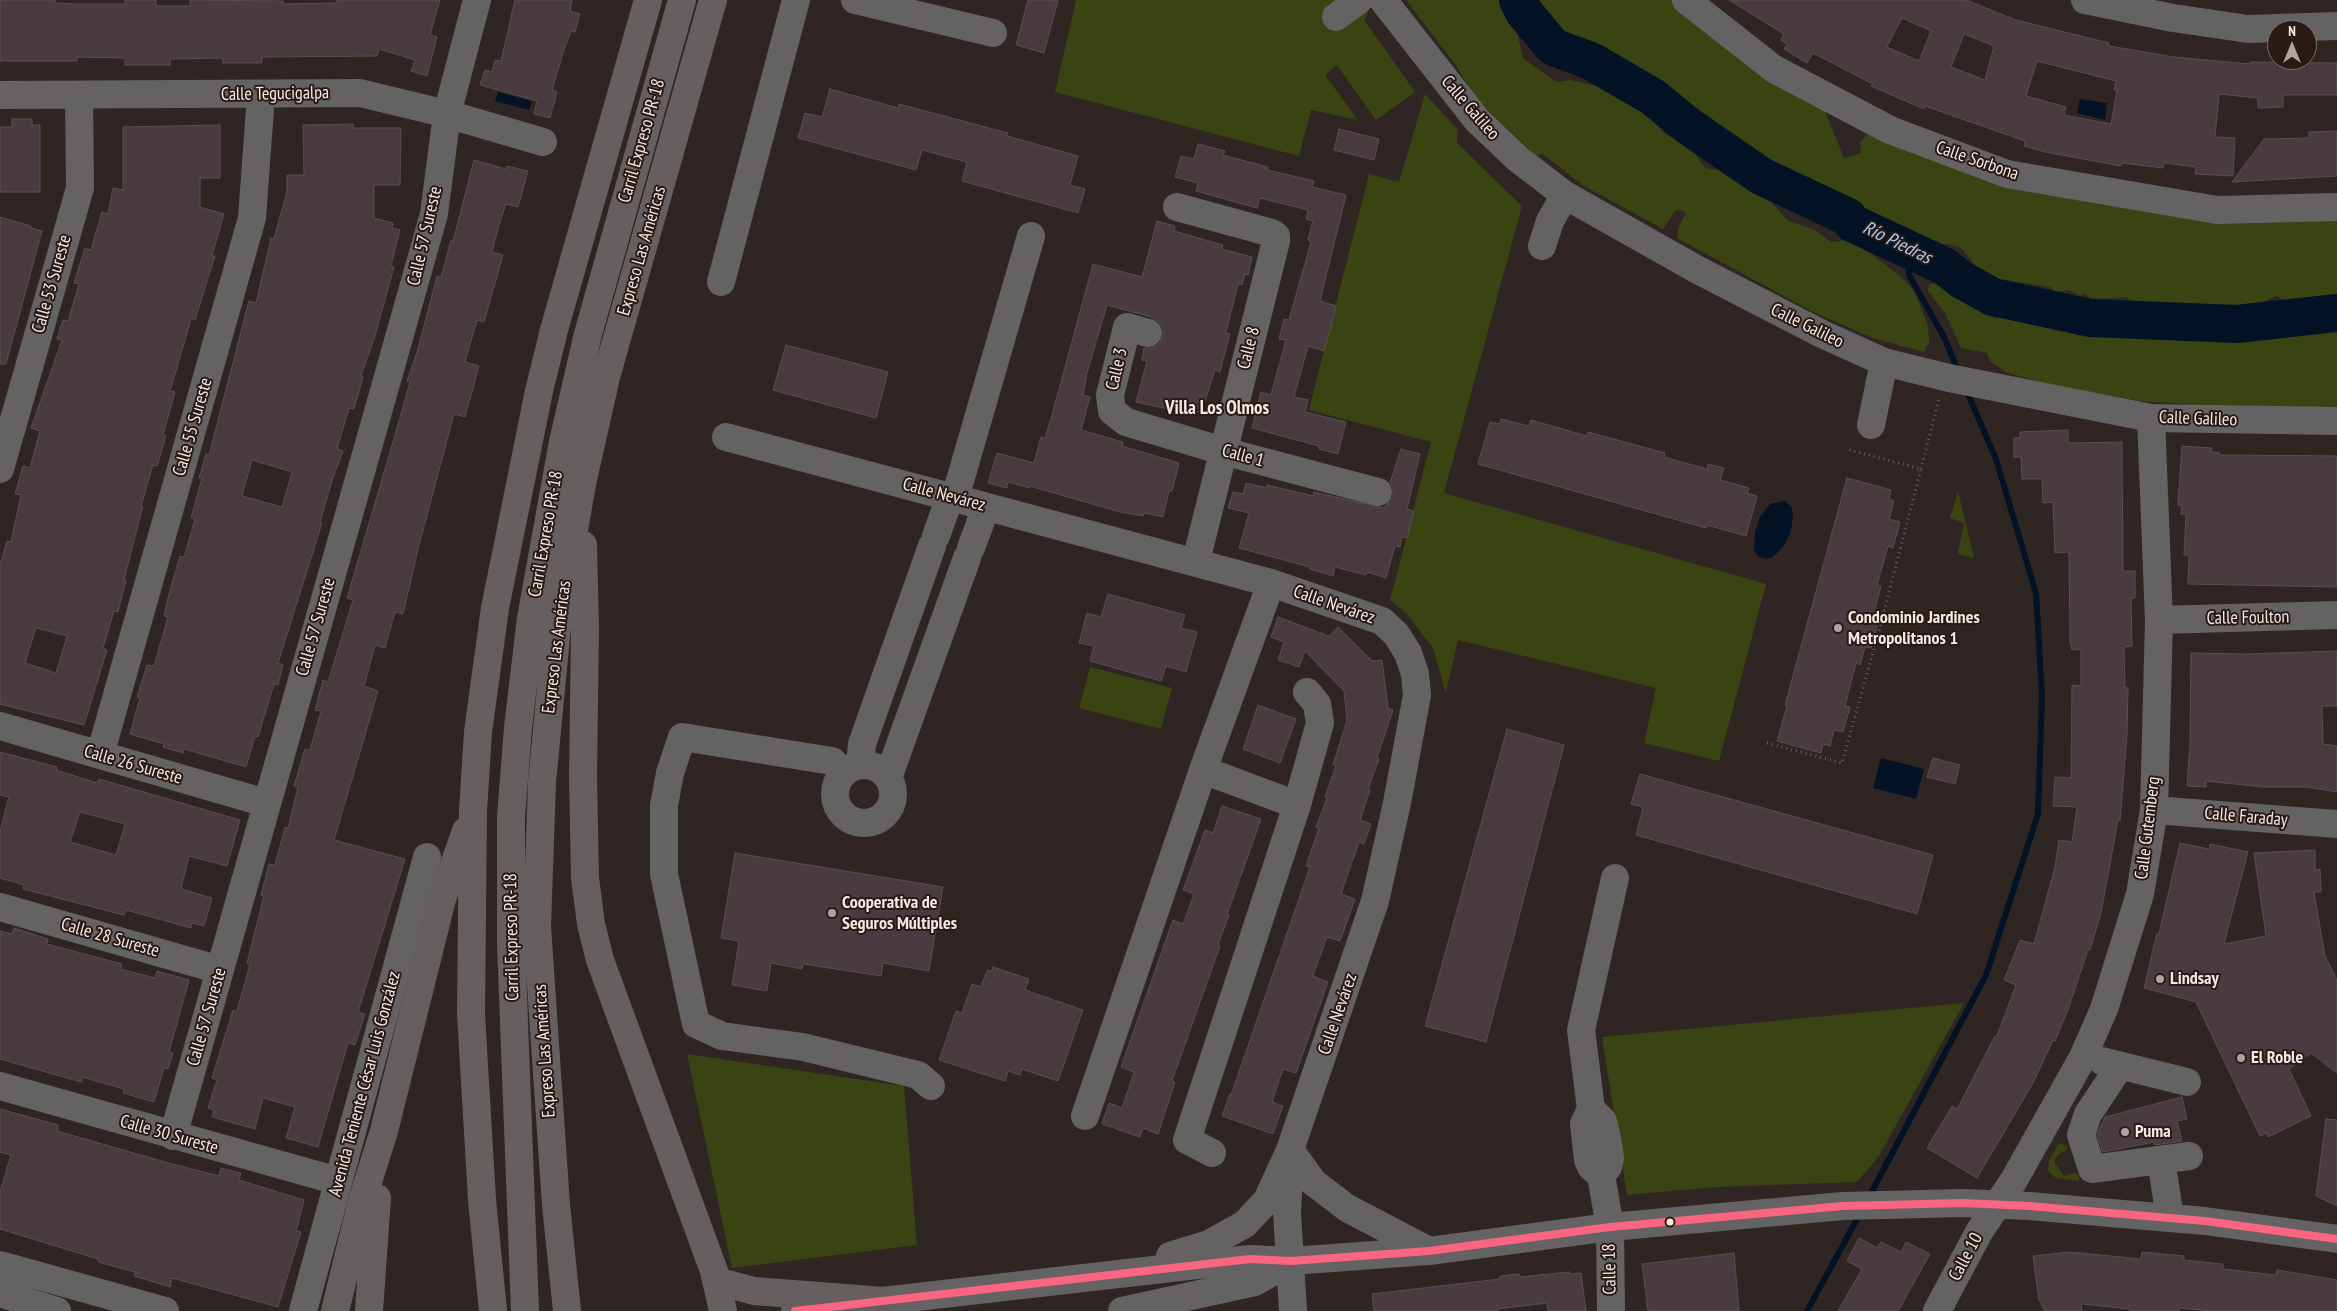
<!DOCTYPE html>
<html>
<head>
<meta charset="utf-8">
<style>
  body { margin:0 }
  #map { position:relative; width:2337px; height:1311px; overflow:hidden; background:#2f2624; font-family:"PT Sans Narrow",sans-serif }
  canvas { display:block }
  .north { position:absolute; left:2267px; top:20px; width:50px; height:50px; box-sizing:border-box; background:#291a15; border:1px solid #7a6d68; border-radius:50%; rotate:0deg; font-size:14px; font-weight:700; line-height:20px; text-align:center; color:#f3e9e5 }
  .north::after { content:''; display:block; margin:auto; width:18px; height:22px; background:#aea5a1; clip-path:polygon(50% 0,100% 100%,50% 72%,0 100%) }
</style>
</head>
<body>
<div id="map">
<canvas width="2337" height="1311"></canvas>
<div class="north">N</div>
</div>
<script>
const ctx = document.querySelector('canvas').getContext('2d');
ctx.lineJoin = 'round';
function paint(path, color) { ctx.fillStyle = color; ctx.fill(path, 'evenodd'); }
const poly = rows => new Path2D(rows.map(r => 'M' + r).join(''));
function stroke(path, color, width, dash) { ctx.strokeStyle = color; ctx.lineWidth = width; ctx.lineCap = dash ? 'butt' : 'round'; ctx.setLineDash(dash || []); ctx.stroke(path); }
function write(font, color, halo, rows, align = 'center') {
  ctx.font = font + ' "PT Sans Narrow",sans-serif'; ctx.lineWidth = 4; ctx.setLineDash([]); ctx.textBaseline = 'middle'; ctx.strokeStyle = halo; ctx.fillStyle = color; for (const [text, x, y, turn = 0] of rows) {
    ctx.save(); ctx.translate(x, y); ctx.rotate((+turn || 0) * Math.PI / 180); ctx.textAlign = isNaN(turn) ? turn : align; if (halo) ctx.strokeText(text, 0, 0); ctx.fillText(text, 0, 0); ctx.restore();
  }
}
paint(poly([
  [1076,0,1358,0,1368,12,1364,20,1415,92,1376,120,1337,65,1325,75,1358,120,1311,110,1299,156,1055,92],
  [1406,0,1503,0,1517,32,1523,58,1535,67,1557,82,1570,80,1629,93,1650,111,1656,124,1666,135,1686,141,1705,168,1733,172,1746,178,1760,189,1787,220,1815,230,1831,242,1847,240,1858,244,1900,276,1914,290,1928,326,1929,343,1924,352,1873,338,1813,312,1677,238,1678,228,1686,213,1681,210,1675,211,1663,229,1584,186,1543,154,1536,156,1477,100,1455,64],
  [1527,0,1673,0,1790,83,1825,111,1844,158,1861,153,1860,143,1873,127,1973,166,2337,215,2337,302,2302,302,2295,304,2276,296,2247,309,2206,306,2192,313,2178,311,2167,311,2159,315,2143,314,2126,297,2102,299,2090,298,2084,293,2081,296,2068,290,2056,292,2050,287,1993,278,1978,269,1962,249,1950,244,1921,246,1911,239,1892,236,1873,241,1852,231,1831,217,1789,205,1776,196,1753,162,1707,131,1653,84,1638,83,1627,77,1618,61,1603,49,1568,35,1531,10],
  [1425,94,1458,130,1457,143,1522,206,1444,493,1766,584,1719,761,1644,743,1656,688,1458,640,1446,693,1433,648,1406,613,1390,600,1431,442,1309,410,1369,174,1399,182],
  [1940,283,1956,298,1963,295,1979,302,1980,310,1996,319,2000,315,2014,315,2031,324,2033,318,2050,315,2070,322,2078,331,2128,333,2132,330,2146,329,2180,341,2205,339,2210,335,2221,335,2234,342,2243,329,2250,327,2268,332,2271,327,2279,325,2293,327,2298,322,2311,320,2337,327,2337,408,2276,410,2140,401,2050,385,2006,372,1990,361,1987,353,1961,348,1945,313,1928,291,1929,284],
  [1958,491,1974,558,1958,554,1964,523,1950,518],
  [1090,667,1172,688,1161,729,1079,708],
  [1964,1003,1879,1156,1857,1182,1716,1187,1627,1195,1602,1037],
  [687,1054,904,1086,917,1245,732,1268],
  [2059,1143,2066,1146,2067,1150,2059,1154,2054,1161,2064,1176,2075,1173,2079,1175,2079,1181,2056,1178,2048,1171,2049,1161]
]), '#3a4312');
paint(poly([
  [498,92,532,101,529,110,495,101],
  [2080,99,2107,103,2105,120,2077,113],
  [1784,501,1791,506,1793,515,1791,531,1784,546,1773,557,1766,559,1759,557,1754,551,1755,532,1760,517,1770,504],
  [1881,758,1924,769,1916,799,1873,788]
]), '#041226');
stroke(poly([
  [1907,249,1909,275,1944,337,1959,373],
  [1868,1199,1986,975,2038,814,2042,696,2036,593,1996,459,1966,389],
  [1807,1311,1861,1212]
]), '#041226', 6);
stroke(poly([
  [1518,0,1524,12,1553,47,1591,61,1653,97,1687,125,1761,176,1848,217,1852,223,1944,266,1962,280,1993,297,2090,318,2237,324,2337,313]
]), '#041226', 38);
const building = poly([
  [0,0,55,0,55,3,73,4,125,4,125,0,156,0,156,6,190,6,190,0,283,1,283,4,337,3,337,0,440,0,430,35,437,37,427,76,411,71,415,60,379,49,377,56,262,57,262,63,223,63,223,58,170,59,170,65,125,65,125,58,77,57,77,61,0,61,0,0],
  [515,0,572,0,570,11,580,14,575,32,571,31,563,53,552,90,557,92,550,118,534,114,537,101,480,85,485,70,492,72,495,60,501,61,515,0],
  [1028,0,1058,0,1044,53,1016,45,1028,0],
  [1729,0,1966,0,2016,20,2109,43,2109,46,2174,57,2250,64,2250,62,2337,63,2337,95,2283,95,2283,107,2258,108,2258,98,2219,94,2215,137,2235,138,2233,176,2195,174,2196,167,2164,163,2163,168,2122,163,2121,166,2045,152,2024,146,2025,141,1925,106,1924,109,1871,86,1873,84,1813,53,1807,63,1784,49,1787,44,1781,40,1784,34,1729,0],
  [1902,18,1931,31,1919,61,1887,47,1902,18],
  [1964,34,1994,46,1985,80,1951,67,1964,34],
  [2037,61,2116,81,2114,90,2117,90,2111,124,2064,115,2066,107,2026,96,2037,61],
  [830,89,898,108,899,104,1008,133,1007,136,1078,156,1070,185,1085,189,1078,213,962,181,967,162,922,150,916,170,798,138,805,113,822,117,830,89],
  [12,119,32,119,32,125,40,125,40,192,0,192,0,127,12,127,12,119],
  [353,124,353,128,401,128,400,185,374,185,374,218,393,223,392,228,400,230,391,266,394,267,375,336,361,376,363,377,354,409,349,408,337,449,343,451,332,481,320,522,322,523,278,663,283,665,278,685,274,684,258,737,255,736,246,767,184,749,183,753,163,747,164,744,130,734,140,698,137,697,147,665,154,666,168,617,164,616,169,594,180,556,184,557,195,519,191,518,202,478,199,478,206,454,209,455,249,301,256,303,271,238,274,239,287,191,287,175,304,175,303,125,353,124],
  [252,460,292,472,282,507,242,496,252,460],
  [220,125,220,178,200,178,200,207,224,214,212,256,215,256,195,320,191,319,176,371,170,391,175,392,163,435,166,436,157,466,153,465,141,506,143,506,124,580,126,580,118,612,114,611,103,648,107,650,84,725,0,704,0,565,7,541,11,542,21,495,15,494,23,466,30,468,40,431,31,428,62,340,57,339,63,320,68,321,79,284,74,283,85,248,91,250,102,212,108,214,113,188,123,190,123,127,220,125],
  [36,628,67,636,56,673,25,663,36,628],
  [1339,129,1379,139,1374,160,1334,150,1339,129],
  [2337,131,2337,176,2232,182,2264,139,2309,138,2309,132,2337,131],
  [1198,144,1225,151,1223,155,1268,167,1267,170,1314,181,1312,187,1346,195,1320,301,1336,306,1330,330,1324,351,1308,346,1294,397,1308,400,1305,412,1346,422,1338,454,1319,449,1319,446,1252,428,1261,392,1271,395,1272,391,1286,340,1279,339,1284,319,1289,320,1309,249,1311,241,1308,240,1313,221,1306,219,1308,210,1260,198,1257,208,1196,191,1198,183,1175,177,1181,156,1194,159,1198,144],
  [474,160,506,169,507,166,528,171,518,207,506,204,500,222,492,252,503,255,484,322,477,320,465,362,479,366,465,417,454,414,418,549,403,614,395,612,385,648,375,645,364,686,378,691,334,840,405,859,358,1012,365,1014,355,1045,348,1043,318,1147,286,1138,295,1107,263,1098,255,1129,212,1117,214,1110,208,1108,217,1080,212,1078,233,1010,237,1011,250,964,247,963,264,896,261,895,269,864,275,865,285,827,288,828,298,787,294,786,305,749,310,750,321,711,315,710,323,680,328,682,353,600,347,598,393,442,410,382,407,381,418,349,437,276,441,277,451,240,453,241,474,160],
  [0,217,31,226,31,228,42,231,6,364,0,364,0,217],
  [1157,221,1175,226,1174,231,1223,245,1222,249,1252,257,1248,275,1245,274,1242,285,1238,284,1226,333,1230,334,1220,372,1215,370,1201,413,1182,409,1182,412,1136,402,1147,361,1142,360,1144,348,1152,348,1159,344,1163,337,1163,329,1159,322,1151,317,1107,305,1087,373,1083,395,1090,397,1081,430,1123,442,1122,446,1179,463,1172,491,1169,491,1163,517,1144,513,1143,516,1120,512,1030,486,1029,488,1008,482,1007,488,988,483,997,453,1034,463,1041,437,1045,438,1052,415,1093,264,1142,277,1157,221],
  [786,345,888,372,876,418,773,390,786,345],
  [1501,419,1529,426,1531,420,1587,436,1588,432,1665,453,1664,457,1707,469,1708,464,1724,468,1720,480,1749,488,1747,493,1757,496,1746,536,1707,525,1706,528,1478,464,1490,422,1499,424,1501,419],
  [2068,430,2068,443,2122,442,2123,571,2135,571,2135,598,2131,598,2132,646,2124,647,2125,688,2128,688,2127,735,2120,820,2118,820,2101,913,2090,950,2088,950,2069,1007,2055,1041,2053,1040,2033,1083,1977,1178,1927,1148,1952,1106,1957,1109,1995,1036,1997,1036,2016,985,2004,980,2020,940,2034,944,2055,867,2059,840,2072,842,2077,807,2053,806,2055,777,2071,778,2072,685,2081,686,2081,649,2072,650,2070,641,2069,552,2055,553,2053,502,2043,503,2042,479,2022,479,2021,457,2014,457,2014,438,2020,438,2020,432,2068,430],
  [2182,446,2212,448,2211,452,2220,453,2219,455,2337,456,2337,587,2188,584,2189,555,2184,555,2186,514,2181,514,2182,506,2178,505,2182,446],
  [1401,449,1420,454,1407,509,1414,511,1407,538,1402,537,1400,547,1395,546,1386,578,1367,572,1366,575,1335,567,1333,576,1310,569,1310,567,1239,548,1249,513,1228,508,1233,492,1243,494,1246,483,1267,488,1267,485,1313,496,1314,492,1384,508,1393,496,1393,488,1390,483,1401,449],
  [1847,478,1891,490,1889,499,1894,501,1889,519,1900,522,1893,548,1888,546,1877,585,1881,586,1875,609,1881,611,1871,648,1865,647,1860,665,1856,663,1845,706,1850,707,1843,732,1834,730,1830,746,1823,744,1821,753,1777,741,1787,706,1785,705,1847,478],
  [1108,594,1185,615,1181,628,1197,632,1186,672,1166,666,1161,681,1090,661,1094,646,1079,643,1087,613,1101,617,1108,594],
  [1278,617,1329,636,1338,627,1372,661,1382,660,1388,708,1393,710,1377,758,1379,759,1368,789,1370,790,1360,820,1371,824,1364,844,1359,842,1341,894,1355,899,1340,941,1327,937,1313,976,1328,982,1296,1073,1283,1069,1272,1102,1283,1106,1273,1134,1222,1116,1230,1094,1231,1095,1310,867,1306,866,1319,828,1316,827,1327,798,1325,797,1336,766,1333,765,1347,720,1344,691,1305,651,1299,667,1278,660,1284,642,1271,637,1278,617],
  [2337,651,2337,706,2322,706,2323,744,2337,746,2337,792,2307,787,2263,787,2206,781,2206,787,2187,786,2190,743,2191,653,2248,654,2337,651],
  [1258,705,1296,719,1280,763,1243,749,1258,705],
  [1507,729,1564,745,1486,1042,1425,1026,1507,729],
  [0,752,57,767,56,770,97,783,99,779,240,820,227,866,189,856,181,889,212,898,204,926,192,923,191,928,126,910,124,915,23,889,24,885,0,878,0,832,9,797,0,795,0,752],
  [80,812,125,824,116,855,70,842,80,812],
  [1933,758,1960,765,1955,784,1927,777,1933,758],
  [1640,774,1933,855,1917,914,1636,835,1643,807,1631,804,1640,774],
  [1222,806,1261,819,1227,915,1229,915,1218,945,1220,946,1172,1081,1175,1082,1158,1134,1143,1128,1140,1137,1102,1124,1109,1103,1122,1108,1134,1072,1121,1067,1173,920,1183,924,1194,894,1183,890,1205,830,1213,833,1222,806],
  [2180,843,2209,849,2210,844,2248,852,2224,944,2266,936,2254,853,2315,850,2315,870,2320,869,2321,892,2314,892,2325,956,2337,980,2337,1073,2311,1053,2289,1069,2311,1116,2268,1137,2267,1133,2260,1136,2196,1002,2144,988,2157,933,2159,934,2180,843],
  [735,853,943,887,929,971,883,963,881,976,803,964,802,969,771,963,767,991,732,985,739,941,721,938,735,853],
  [14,928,48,939,47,944,122,964,120,969,155,978,157,971,189,980,169,1052,173,1053,168,1069,164,1068,154,1102,123,1093,124,1089,82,1077,81,1082,0,1059,0,931,12,934,14,928],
  [993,967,1029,979,1025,990,1083,1010,1058,1081,1022,1069,1020,1075,1008,1071,1005,1081,939,1060,956,1011,962,1013,972,984,981,987,987,970,992,971,993,967],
  [2182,1097,2187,1119,2177,1121,2182,1141,2155,1145,2154,1142,2103,1152,2097,1135,2105,1117,2182,1097],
  [0,1109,58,1125,57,1131,165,1162,219,1176,221,1168,241,1173,239,1180,304,1200,296,1231,301,1232,278,1307,172,1278,170,1287,134,1276,135,1272,98,1262,98,1259,0,1229,0,1192,11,1155,0,1152,0,1109],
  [2326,1119,2337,1120,2337,1206,2316,1196,2326,1119],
  [1859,1238,1877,1248,1881,1242,1901,1252,1906,1242,1930,1254,1898,1311,1838,1311,1862,1269,1847,1261,1859,1238],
  [2070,1252,2141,1259,2142,1252,2184,1256,2184,1260,2223,1264,2223,1269,2276,1275,2277,1270,2337,1280,2337,1311,2211,1311,2179,1308,2179,1311,2129,1311,2130,1309,2081,1304,2082,1311,2045,1311,2039,1300,2033,1256,2070,1252],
  [1734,1253,1739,1311,1648,1311,1642,1264,1734,1253],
  [1569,1272,1569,1274,1581,1273,1586,1311,1548,1311,1547,1303,1498,1309,1498,1311,1374,1311,1372,1294,1500,1279,1500,1276,1519,1274,1520,1277,1569,1272]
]);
paint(building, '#4a3b40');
stroke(building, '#575050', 1);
stroke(poly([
  [1921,469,1939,399],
  [1767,743,1842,763,1879,631,1921,469,1846,449]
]), '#656262', 3, [1, 4]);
stroke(poly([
  [855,0,993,33],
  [1383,0,1477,120,1518,159,1565,195,1696,269,1822,334,1884,362,1949,378,2151,418,2337,421],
  [1686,0,1774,69,1890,130,2007,174,2217,210,2337,207],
  [2085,0,2173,18,2248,29,2337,26],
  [1336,17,1359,0],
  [0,95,360,93,447,114,543,142],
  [1177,207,1272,233,1276,236,1276,241,1196,561],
  [1542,246,1550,221,1565,195],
  [721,282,796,0],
  [1148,333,1127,327,1110,395,1112,411,1126,422,1223,451,1378,492],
  [1871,425,1884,362],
  [726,437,1271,583,1382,621,1396,634,1408,653,1415,674,1417,695,1397,803,1375,901,1290,1150,1287,1213,1293,1311],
  [0,469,80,188,79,95],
  [955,498,1031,236],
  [936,536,950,497],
  [971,548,986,507],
  [2159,620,2337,615],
  [0,726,266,803],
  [100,755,252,218,261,95],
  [860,765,862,744,932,546],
  '835 794a29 29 0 1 1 58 0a29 29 0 1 1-58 0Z',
  [1203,770,1297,805],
  [844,773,832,761,682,737,670,773,664,805,664,874,696,1024,722,1036,803,1047,918,1075,931,1086],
  [888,778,967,558],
  [2154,810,2337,824],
  [0,907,220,970],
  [2102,1061,2187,1082],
  [2120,1066,2088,1114,2081,1135,2092,1169,2189,1156],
  [0,1086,338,1181],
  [1591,1109,1584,1124,1588,1160,1591,1167,1601,1175,1610,1227,1611,1311],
  [1085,1116,1203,770,1271,583],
  [173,1136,434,214,447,114,477,0],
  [1212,1153,1187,1140,1297,805,1320,723,1317,704,1307,692],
  [2161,1160,2170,1218],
  [1601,1175,1608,1167,1610,1158,1608,1144,1603,1121,1591,1109,1581,1030,1615,878],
  [1170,1256,1209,1244,1245,1224,1267,1200,1290,1150,1313,1182,1347,1208,1429,1251],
  [0,1265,165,1311],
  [0,1293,57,1311],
  [303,1311,427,857],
  [795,1311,1250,1259,1291,1261,1429,1251,1610,1227,1843,1206,1963,1203,2029,1206,2205,1221,2337,1239],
  [1122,1311,1255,1282,1291,1261],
  [1937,1311,1979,1232,2014,1180,2083,1057,2104,1009,2140,894,2154,810,2159,620,2151,418]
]), '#656264', 28);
stroke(poly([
  [583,545,585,630,583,776,585,878,591,924,600,960,714,1271,723,1311],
  [716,1281,754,1291,884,1301],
  [335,1311,362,1201,384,1131,442,899,466,831],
  [369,1311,377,1198],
  [493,1311,482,1200,471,1014,473,811,478,732,495,608,539,391,554,330,648,0],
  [525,1311,511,943,511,817,518,728,531,618,563,442,588,334,682,0],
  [567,1311,556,1205,537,926,542,782,557,627,582,484,606,377,713,0]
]), '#655f60', 28);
stroke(poly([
  [795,1311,1250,1259,1291,1261,1429,1251,1610,1227,1843,1206,1963,1203,2029,1206,2205,1221,2337,1239]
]), '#fa6682', 8);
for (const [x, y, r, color] of [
  [1838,628,5,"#aea5a1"],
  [832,913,5,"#aea5a1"],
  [2160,979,5,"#aea5a1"],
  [2241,1058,5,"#aea5a1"],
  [2125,1132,5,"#aea5a1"],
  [1670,1222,4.5,"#f3e9e5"]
]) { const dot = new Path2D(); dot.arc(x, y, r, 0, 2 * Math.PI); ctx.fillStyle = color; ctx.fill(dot); stroke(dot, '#291a15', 2); }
write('18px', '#f3e9e5', '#291a15', [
  ["Calle Tegucigalpa",275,94,-1],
  ["Calle Galileo",1470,108,49],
  ["Carril Expreso PR-18",642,141,-74],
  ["Calle Sorbona",1977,161,19],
  ["Calle 57 Sureste",425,236,-77],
  ["Expreso Las Américas",642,251,-74],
  ["Calle 53 Sureste",52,284,-74],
  ["Calle Galileo",1807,326,26],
  ["Calle 8",1249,348,-76],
  ["Calle 3",1117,369,-77],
  ["Calle Galileo",2198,419,2],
  ["Calle 55 Sureste",193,427,-74],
  ["Calle 1",1243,456,15],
  ["Calle Nevárez",944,495,15],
  ["Carril Expreso PR-18",546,534,-80],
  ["Calle Nevárez",1334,605,19],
  ["Calle Foulton",2248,618,-1],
  ["Calle 57 Sureste",316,627,-74],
  ["Expreso Las Américas",557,647,-83],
  ["Calle 26 Sureste",133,765,16],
  ["Calle Faraday",2246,817,5],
  ["Calle Gutemberg",2148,828,-83],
  ["Carril Expreso PR-18",512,937,-91],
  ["Calle 28 Sureste",110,938,16],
  ["Calle Nevárez",1338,1014,-71],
  ["Calle 57 Sureste",207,1017,-74],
  ["Expreso Las Américas",545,1051,-94],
  ["Avenida Teniente César Luis González",365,1084,-75],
  ["Calle 30 Sureste",169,1135,16],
  ["Calle 10",1966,1257,-62],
  ["Calle 18",1610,1269,-91]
]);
write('bold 18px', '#f3e9e5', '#291a15', [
  ["Condominio Jardines",1848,618],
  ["Metropolitanos 1",1848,639],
  ["Cooperativa de",842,903],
  ["Seguros Múltiples",842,924],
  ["Lindsay",2170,979],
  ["El Roble",2251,1058],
  ["Puma",2135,1132]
], 'left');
write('italic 19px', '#a3caf4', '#291a15', [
  ["Río Piedras",1897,243,26]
]);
write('bold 19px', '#f3e9e5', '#291a15', [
  ["Villa Los Olmos",1217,409]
]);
</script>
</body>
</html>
